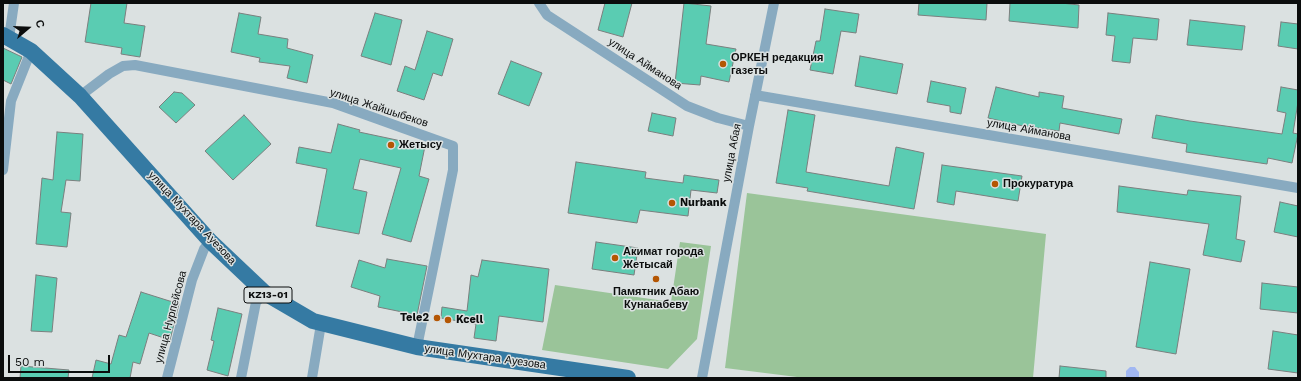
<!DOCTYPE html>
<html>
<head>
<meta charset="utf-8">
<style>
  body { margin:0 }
  #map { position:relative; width:1301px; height:381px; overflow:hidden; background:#dbe1e1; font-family:"Work Sans",sans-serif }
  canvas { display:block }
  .frame { position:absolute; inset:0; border:4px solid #0b0d0d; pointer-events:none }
  .north { position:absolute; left:8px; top:8px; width:40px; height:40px; -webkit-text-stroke:3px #dbe1e1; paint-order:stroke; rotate:71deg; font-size:11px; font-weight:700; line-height:16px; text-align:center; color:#0b0d0d }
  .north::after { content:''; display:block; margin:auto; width:14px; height:18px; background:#0b0d0d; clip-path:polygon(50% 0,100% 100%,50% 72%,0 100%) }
  .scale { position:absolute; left:8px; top:355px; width:102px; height:18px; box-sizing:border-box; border:2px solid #0b0d0d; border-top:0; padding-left:5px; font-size:12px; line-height:14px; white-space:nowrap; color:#0b0d0d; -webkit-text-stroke:3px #dbe1e1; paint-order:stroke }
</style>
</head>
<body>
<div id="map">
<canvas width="1301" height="381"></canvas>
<div class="frame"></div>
<div class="north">С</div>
<div class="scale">50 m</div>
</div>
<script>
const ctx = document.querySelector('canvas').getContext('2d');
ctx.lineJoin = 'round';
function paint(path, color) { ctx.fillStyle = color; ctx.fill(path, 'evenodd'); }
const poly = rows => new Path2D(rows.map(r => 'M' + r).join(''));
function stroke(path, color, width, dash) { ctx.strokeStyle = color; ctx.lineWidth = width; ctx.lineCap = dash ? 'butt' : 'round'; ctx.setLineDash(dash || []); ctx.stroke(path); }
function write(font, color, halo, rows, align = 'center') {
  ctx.font = font + ' "Work Sans",sans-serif'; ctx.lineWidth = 3; ctx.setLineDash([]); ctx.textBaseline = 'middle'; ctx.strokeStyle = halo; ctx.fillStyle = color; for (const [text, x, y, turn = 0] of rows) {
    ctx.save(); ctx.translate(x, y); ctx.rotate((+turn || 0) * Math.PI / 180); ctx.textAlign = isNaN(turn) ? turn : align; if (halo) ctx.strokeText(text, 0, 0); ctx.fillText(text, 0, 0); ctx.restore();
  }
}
paint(poly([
  [747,193,1046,234,1033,378,805,378,725,368],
  [680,242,711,246,697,339,668,369,542,350,555,285,671,302]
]), '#9ac499');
paint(poly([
  [1130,367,1135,367,1137,370,1139,372,1139,378,1126,378,1126,371]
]), '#a1b7f2');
const building = poly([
  [91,3,127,3,124,23,145,26,140,57,121,54,122,48,85,42,91,3],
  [605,3,632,3,623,37,598,30,605,3],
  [684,3,711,6,706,44,736,49,729,82,701,76,700,85,675,83,684,3],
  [919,3,987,3,986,20,918,15,919,3],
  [1010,3,1061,3,1079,5,1078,28,1009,21,1010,3],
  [825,9,859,14,856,33,841,31,833,74,810,70,816,41,820,41,825,9],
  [239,13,261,17,258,34,288,39,287,48,313,55,307,83,287,78,290,66,259,62,260,58,231,52,239,13],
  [375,13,402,20,391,65,361,56,375,13],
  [1108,13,1159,19,1157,40,1133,38,1130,63,1112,61,1115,36,1106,35,1108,13],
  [1190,20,1245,26,1242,50,1187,45,1190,20],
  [1281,22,1298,24,1298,49,1278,46,1281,22],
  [427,31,453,39,442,76,433,73,424,100,397,91,405,66,415,70,427,31],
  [3,48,22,57,11,84,3,80,3,48],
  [860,56,903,64,897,94,855,86,860,56],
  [511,61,542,73,529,106,498,94,511,61],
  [931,81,966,88,961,114,950,112,950,106,927,102,931,81],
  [996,87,1039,97,1039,92,1064,96,1062,108,1122,119,1119,134,1060,123,1059,131,1023,126,988,118,996,87],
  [1281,87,1298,90,1298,102,1293,133,1298,134,1292,163,1268,158,1267,164,1186,152,1187,144,1152,138,1156,115,1190,121,1282,134,1286,113,1277,111,1281,87],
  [174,92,182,93,195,105,176,123,159,107,174,92],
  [788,110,815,115,806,172,889,186,896,147,924,153,914,209,807,191,808,188,776,183,788,110],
  [652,113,676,118,673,136,648,131,652,113],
  [244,115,271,144,233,180,205,151,244,115],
  [338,124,360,130,359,132,425,146,419,176,429,179,411,242,382,234,401,168,360,159,353,189,367,192,359,234,316,226,327,169,296,163,299,147,331,153,338,124],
  [57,132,83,134,80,181,66,180,61,212,71,213,67,247,36,244,42,178,53,180,57,132],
  [576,162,646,172,645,178,683,183,684,175,719,180,717,193,691,190,688,216,640,210,637,223,568,213,576,162],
  [942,165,1022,176,1018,201,956,191,954,205,937,202,942,165],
  [1119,186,1187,195,1188,190,1241,196,1236,239,1245,241,1241,262,1203,255,1209,224,1117,212,1119,186],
  [1280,202,1298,206,1298,237,1274,232,1280,202],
  [596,242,638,248,634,275,592,269,596,242],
  [387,259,427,266,417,315,378,307,380,296,351,287,359,260,385,268,387,259],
  [482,260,549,269,543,322,499,316,496,341,474,338,476,324,441,318,442,307,467,311,471,275,478,277,482,260],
  [1150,262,1190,269,1176,354,1136,347,1150,262],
  [36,275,57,278,52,332,31,331,36,275],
  [1262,283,1298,287,1298,313,1260,309,1262,283],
  [141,292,179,304,170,340,149,333,140,364,133,362,130,378,92,378,96,360,111,364,119,335,126,337,141,292],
  [218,308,242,314,228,376,207,370,214,341,211,340,218,308],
  [1273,331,1298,335,1298,373,1268,369,1273,331],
  [21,366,69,370,68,378,20,378,21,366],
  [1060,366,1106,371,1106,378,1059,378,1060,366]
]);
paint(building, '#5accb2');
stroke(building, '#7a7f7e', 1);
stroke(poly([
  [539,3,547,15,687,106,718,118,749,126],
  [9,38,14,3],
  [755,95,1298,188],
  [80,96,109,74,123,66,135,65,333,103,453,146,453,170,417,347],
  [3,170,11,101,31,51],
  [167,378,192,280,204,249,210,241],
  [241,378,256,302,265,293],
  [312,378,321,324],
  [702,378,749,126,774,3]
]), '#88aac0', 10);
stroke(poly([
  [3,35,31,51,80,96,210,241,265,293,313,321,417,347,628,378]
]), '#357aa3', 16);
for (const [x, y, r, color] of [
  [723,64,4,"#b45603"],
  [391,145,4,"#b45603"],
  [995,184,4,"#b45603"],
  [672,203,4,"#b45603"],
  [615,258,4,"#b45603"],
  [656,279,4,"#b45603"],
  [437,318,4,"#b45603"],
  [448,320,4,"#b45603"]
]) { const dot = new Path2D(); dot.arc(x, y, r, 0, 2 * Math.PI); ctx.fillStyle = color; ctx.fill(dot); stroke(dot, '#dbe1e1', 1.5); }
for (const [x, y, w] of [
  [268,295,48]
]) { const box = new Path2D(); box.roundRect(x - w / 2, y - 8, w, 16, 3); ctx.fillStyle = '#dbe1e1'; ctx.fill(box); stroke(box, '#0b0d0d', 1); }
write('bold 10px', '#0b0d0d', null, [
  ["KZ13-01",268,295]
]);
write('bold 11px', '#0b0d0d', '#dbe1e1', [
  ["ОРКЕН редакция",731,58],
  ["газеты",731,71],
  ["Жетысу",399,145],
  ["Прокуратура",1003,184],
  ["Nurbank",680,203],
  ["Акимат города",623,252],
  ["Жетысай",623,265],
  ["Памятник Абаю",656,292,"center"],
  ["Кунанабеву",656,305,"center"],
  ["Tele2",429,318,"right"],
  ["Kcell",456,320]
], 'left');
write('11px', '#0b0d0d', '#dbe1e1', [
  ["улица Айманова",645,64,33],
  ["улица Жайшыбеков",379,108,18],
  ["улица Айманова",1029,130,10],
  ["улица Абая",732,153,-79],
  ["улица Мухтара Ауезова",192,218,47],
  ["улица Нурпейсова",171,317,-75],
  ["улица Мухтара Ауезова",485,357,8]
]);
</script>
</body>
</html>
